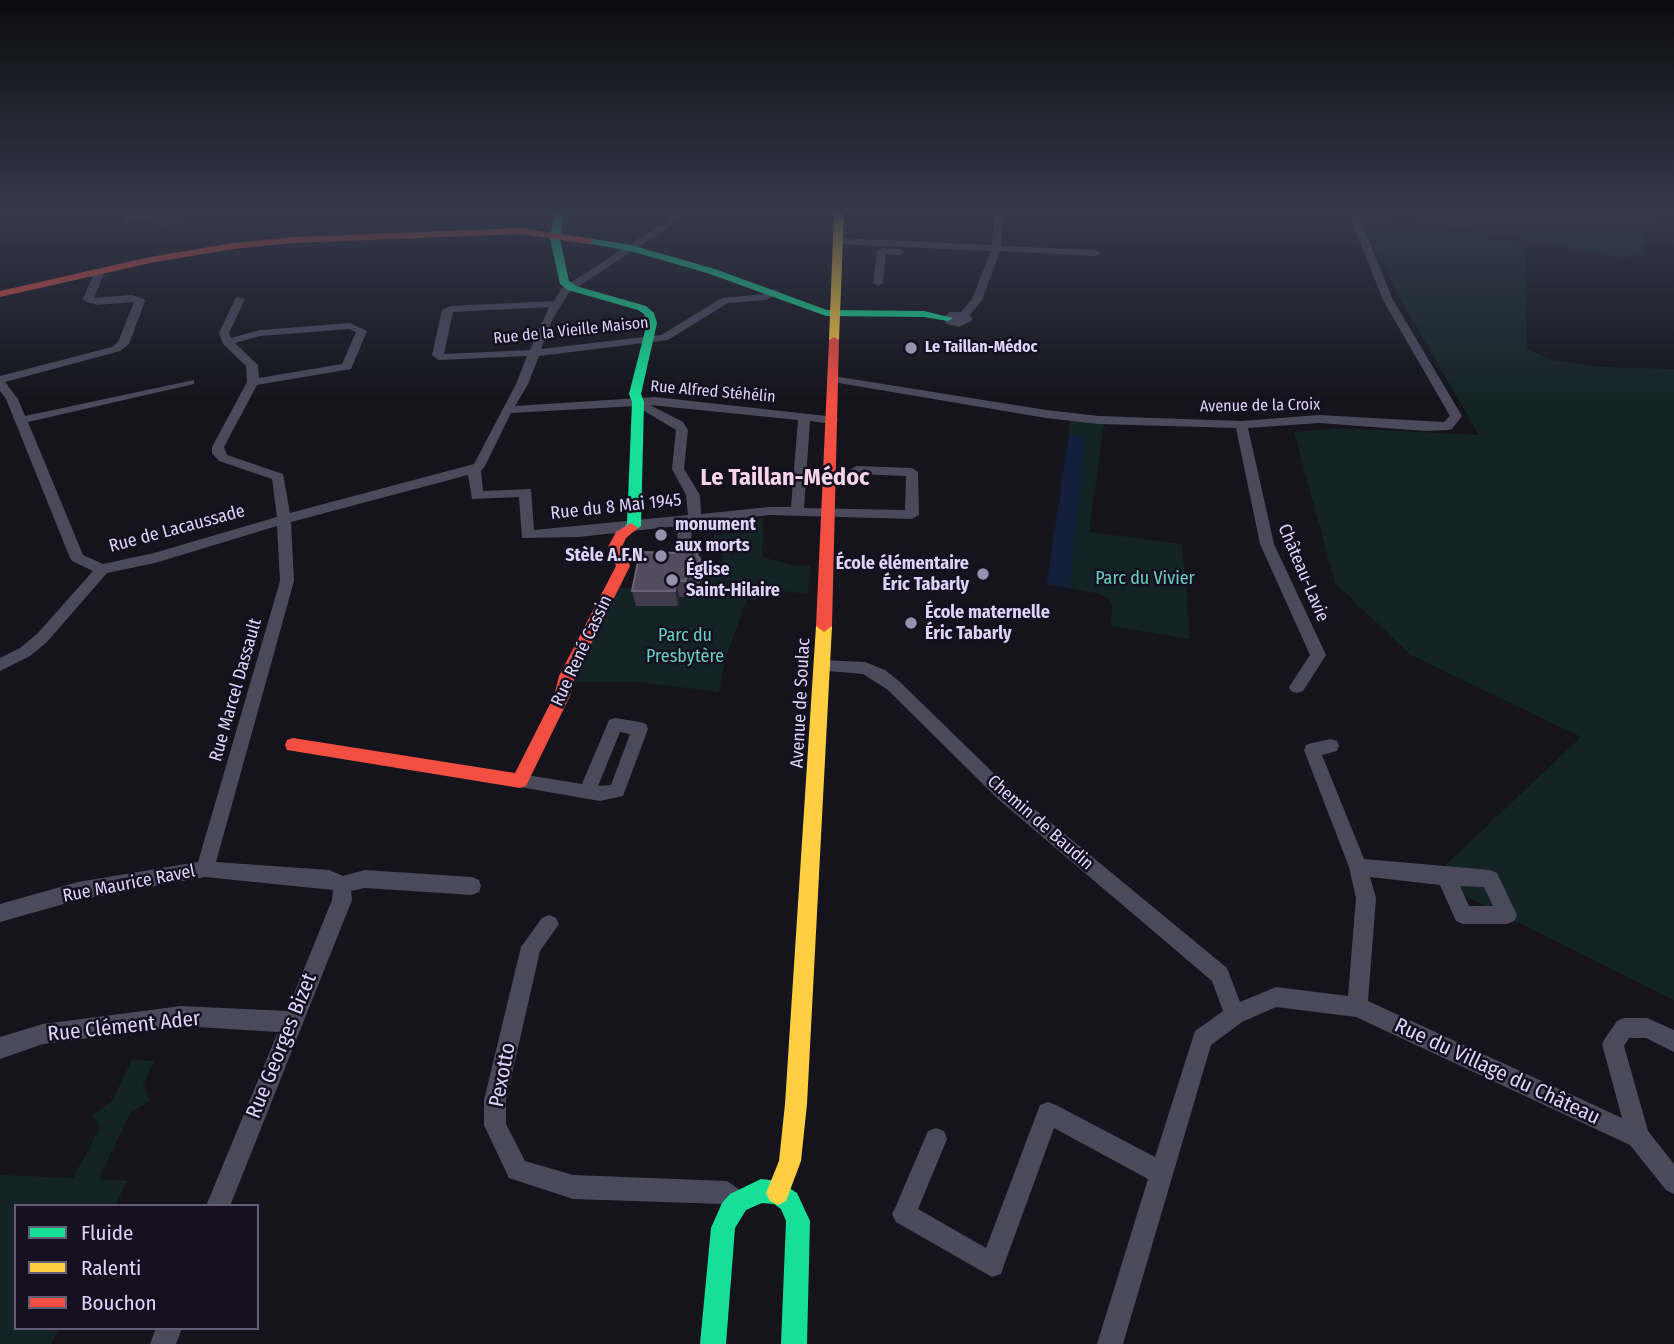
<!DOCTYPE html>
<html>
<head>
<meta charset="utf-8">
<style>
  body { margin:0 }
  #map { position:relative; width:1674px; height:1344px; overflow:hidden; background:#15141c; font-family:"Fira Sans Condensed",sans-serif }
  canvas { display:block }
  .legend { position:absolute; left:14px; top:1204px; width:245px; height:126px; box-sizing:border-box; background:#14101f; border:2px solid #645e76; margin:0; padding:9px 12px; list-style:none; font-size:21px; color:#dcd4f9 }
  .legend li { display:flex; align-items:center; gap:14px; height:35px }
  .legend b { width:35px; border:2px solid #645e76 }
</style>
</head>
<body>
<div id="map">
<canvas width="1674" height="1344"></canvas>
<ul class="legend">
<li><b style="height:9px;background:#16e098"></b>Fluide</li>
<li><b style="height:9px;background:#ffcf43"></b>Ralenti</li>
<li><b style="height:9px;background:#f24e42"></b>Bouchon</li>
</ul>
</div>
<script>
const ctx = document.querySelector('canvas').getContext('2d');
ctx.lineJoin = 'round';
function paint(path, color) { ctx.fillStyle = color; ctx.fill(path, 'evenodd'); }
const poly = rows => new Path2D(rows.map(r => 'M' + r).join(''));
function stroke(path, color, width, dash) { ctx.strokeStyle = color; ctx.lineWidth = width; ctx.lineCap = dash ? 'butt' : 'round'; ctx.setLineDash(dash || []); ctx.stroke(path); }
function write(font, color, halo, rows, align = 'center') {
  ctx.font = font + ' "Fira Sans Condensed",sans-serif'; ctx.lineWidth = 5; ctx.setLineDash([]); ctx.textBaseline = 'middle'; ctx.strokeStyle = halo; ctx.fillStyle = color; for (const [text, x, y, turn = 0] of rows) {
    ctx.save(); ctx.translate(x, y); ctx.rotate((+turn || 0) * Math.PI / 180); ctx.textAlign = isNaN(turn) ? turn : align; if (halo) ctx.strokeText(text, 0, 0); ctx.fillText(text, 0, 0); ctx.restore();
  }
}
paint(poly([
  [1372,212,1663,212,1649,224,1641,255,1622,258],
  [1358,214,1525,245,1527,349,1552,360,1599,367,1674,369,1674,1000,1431,879,1581,737,1411,655,1335,583,1294,432,1338,428,1479,435,1399,297],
  [1071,419,1104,423,1089,532,1182,544,1190,639,1111,626,1112,605,1109,599,1100,594,1047,584],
  [763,518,762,557,791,565,810,566,808,594,782,591,781,596,760,595,756,600,747,599,725,659,719,692,638,682,566,682,617,588,640,588,678,606,679,597,690,588,700,568,721,568,722,548,714,548,714,535,740,533,739,520],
  [132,1060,154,1061,143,1086,149,1101,130,1113,99,1179,127,1181,115,1206,16,1206,16,1328,59,1328,51,1344,0,1344,0,1175,73,1178,100,1128,93,1115,112,1101]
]), '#142426');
paint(poly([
  [1069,434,1085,437,1069,588,1047,584]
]), '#141f3c');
paint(poly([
  [680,212,691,212,569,293,553,318,541,349,661,335,722,298,764,294,774,289,779,292,778,294,766,300,728,303,668,340,539,356,528,384,515,406,655,397,836,417,838,420,832,424,810,421,804,508,905,510,906,476,856,474,850,470,856,466,912,468,918,472,919,515,912,519,769,515,692,524,690,561,683,566,676,561,678,526,579,537,522,538,519,497,472,499,468,475,291,522,294,581,216,862,329,870,343,876,365,870,472,877,479,880,481,886,479,892,472,895,365,888,351,891,352,900,230,1206,206,1206,278,1032,181,1026,43,1044,0,1059,0,1037,43,1024,181,1006,287,1011,332,900,333,890,205,877,78,900,0,922,0,904,78,882,198,862,280,581,277,526,155,563,107,573,47,642,30,656,0,671,0,658,20,648,37,634,93,571,72,561,70,558,6,399,0,391,0,376,112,347,118,342,134,302,97,305,84,301,83,299,96,269,105,271,94,298,132,295,144,299,145,301,129,344,120,351,5,382,18,399,25,416,194,380,194,384,28,422,83,555,103,564,154,553,277,517,272,479,219,461,212,453,212,447,247,382,246,366,223,344,219,333,236,297,245,299,229,333,231,338,260,330,350,323,367,331,351,369,257,385,224,447,227,455,283,474,290,513,474,464,516,384,527,356,439,360,432,355,442,310,450,306,554,301,561,289,680,212],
  [549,307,530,350,444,354,453,312,549,307],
  [349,329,356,332,342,364,259,378,258,365,235,343,260,336,349,329],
  [650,405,798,420,791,507,769,507,701,514,700,495,684,469,688,430,683,422,650,405],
  [636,406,676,430,672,469,686,495,688,515,534,530,531,489,483,491,481,471,485,466,511,413,636,406],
  [994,212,1004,212,1001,246,1095,250,1100,253,1095,256,1000,251,982,300,970,315,973,320,959,327,947,324,943,318,950,312,961,312,972,299,991,251,837,244,832,241,837,238,992,245,994,212],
  [1348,212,1357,212,1393,300,1462,416,1452,429,1448,430,1426,431,1319,423,1248,428,1274,544,1326,655,1303,691,1297,693,1291,691,1289,687,1310,655,1260,544,1236,428,1099,424,1046,418,833,382,827,379,833,376,1046,410,1099,416,1241,421,1319,415,1444,422,1450,416,1383,300,1348,212],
  [882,248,900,249,905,252,900,255,886,254,883,283,878,286,873,283,877,251,882,248],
  [822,660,865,662,885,670,900,682,1010,789,1227,968,1240,1002,1276,987,1348,996,1356,898,1349,867,1304,750,1306,745,1312,743,1331,739,1337,741,1339,746,1337,751,1322,755,1364,859,1490,870,1497,873,1517,915,1514,921,1507,924,1463,924,1456,921,1440,885,1370,877,1376,898,1368,1001,1622,1118,1602,1044,1606,1037,1617,1021,1624,1018,1647,1018,1674,1030,1674,1052,1646,1038,1629,1038,1624,1046,1648,1131,1674,1164,1674,1194,1666,1190,1630,1145,1356,1017,1276,1007,1242,1022,1211,1045,1123,1344,1097,1344,1148,1179,1054,1128,1004,1265,1001,1274,992,1277,896,1222,892,1214,896,1206,928,1131,936,1128,944,1131,947,1139,918,1209,986,1248,1040,1105,1048,1102,1056,1105,1155,1157,1195,1031,1223,1011,1212,981,998,799,888,690,863,674,816,670,814,666,822,660],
  [1460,886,1484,887,1493,906,1469,906,1460,886],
  [615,718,640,722,646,724,648,729,623,796,600,801,514,786,511,781,514,776,520,774,582,784,607,725,609,720,615,718],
  [620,732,630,734,611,785,598,786,620,732],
  [549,915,556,918,559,924,540,951,506,1100,506,1124,525,1161,573,1175,727,1181,746,1194,750,1202,746,1210,738,1214,723,1204,573,1199,509,1178,484,1125,484,1100,521,947,542,918,549,915],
  [156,1328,182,1328,176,1344,150,1344,156,1328]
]), '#4b4a5b');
paint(poly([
  [554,212,564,212,560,239,569,281,576,286,646,306,654,313,657,323,641,394,644,402,641,526,631,533,624,528,627,524,632,402,629,394,647,323,644,314,638,310,568,290,560,284,550,239,554,212],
  [588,238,631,245,715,269,827,310,924,311,953,318,948,321,924,317,826,316,707,273,630,251,585,243,585,239,588,238],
  [761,1179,778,1181,797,1193,810,1221,807,1344,781,1344,786,1221,781,1209,774,1204,762,1203,746,1210,735,1228,726,1344,700,1344,711,1228,722,1203,730,1194,761,1179]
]), '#16e098');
paint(poly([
  [834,212,844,212,839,340,834,343,829,340,834,212],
  [824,620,832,626,807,1104,801,1161,786,1201,778,1205,770,1201,766,1193,779,1161,785,1104,816,626,824,620]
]), '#ffcf43');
paint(poly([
  [521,228,588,238,593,241,588,244,521,234,293,243,233,249,150,263,0,297,0,291,150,257,233,243,293,237,521,228],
  [834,337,839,340,832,626,824,632,816,626,829,340,834,337],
  [631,523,638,528,626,538,622,547,630,566,575,676,570,696,526,786,520,788,287,750,285,745,287,740,293,738,515,773,554,696,559,676,616,566,608,547,616,532,631,523]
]), '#f24e42');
paint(poly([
  [192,212,181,221,163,226,152,221,125,223,119,213],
  [698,550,703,574,701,588,690,588,688,597,679,597,678,606,636,606,632,591]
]), '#413c4b');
paint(poly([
  [168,212,192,212,181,221,163,226,157,215],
  [698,550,703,574,701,588,698,572,697,556],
  [687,572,690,588,688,597,686,581],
  [676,581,679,597,678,606,675,591]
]), '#282530');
const building = poly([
  [151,212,168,212,157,215,151,212],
  [698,550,697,556,700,558,698,572,687,572,686,581,676,581,675,591,632,591,640,552,680,553,698,550]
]);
paint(building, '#514d5e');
stroke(building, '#676276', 2);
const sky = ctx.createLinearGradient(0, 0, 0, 401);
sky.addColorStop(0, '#0c0b0f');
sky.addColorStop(0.53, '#353a4b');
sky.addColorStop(1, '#353a4b00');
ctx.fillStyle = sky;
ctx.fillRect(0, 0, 1674, 401);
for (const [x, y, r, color] of [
  [911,348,7,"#9691ac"],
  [661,535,7,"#9691ac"],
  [661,556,7,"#9691ac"],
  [983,574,7,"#9691ac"],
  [672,580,7,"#9691ac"],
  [911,623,7,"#9691ac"]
]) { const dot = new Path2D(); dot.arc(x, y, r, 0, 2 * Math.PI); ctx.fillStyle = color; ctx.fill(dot); stroke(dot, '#14101f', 2.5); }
write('16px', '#dcd4f9', '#14101f', [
  ["Rue de la Vieille Maison",571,331,-6],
  ["Rue Alfred Stéhélin",713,392,5],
  ["Avenue de la Croix",1260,406,-1]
]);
write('bold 16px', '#dcd4f9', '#14101f', [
  ["Le Taillan-Médoc",925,348]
], 'left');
write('18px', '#dcd4f9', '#14101f', [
  ["Rue du 8 Mai 1945",616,507,-6],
  ["Rue de Lacaussade",177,529,-15],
  ["Château-Lavie",1303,573,67],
  ["Rue René Cassin",582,651,-65],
  ["Rue Marcel Dassault",236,690,-74],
  ["Avenue de Soulac",801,703,-87],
  ["Chemin de Baudin",1040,823,41],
  ["Rue Maurice Ravel",129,884,-11]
]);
write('bold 18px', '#dcd4f9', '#14101f', [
  ["monument",675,525],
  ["aux morts",675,546],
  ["Stèle A.F.N.",647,556,"right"],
  ["École élémentaire",969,564,"right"],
  ["Éric Tabarly",969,585,"right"],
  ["Église",686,570],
  ["Saint-Hilaire",686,591],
  ["École maternelle",925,613],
  ["Éric Tabarly",925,634]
], 'left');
write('18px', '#6acfc0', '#14101f', [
  ["Parc du Vivier",1145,579],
  ["Parc du",685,636],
  ["Presbytère",685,657]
]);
write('21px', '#dcd4f9', '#14101f', [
  ["Rue Clément Ader",124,1027,-6],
  ["Rue Georges Bizet",282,1046,-68],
  ["Rue du Village du Château",1497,1072,25],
  ["Pexotto",503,1075,-79]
]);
write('bold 24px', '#f9d5e9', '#14101f', [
  ["Le Taillan-Médoc",785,478]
]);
</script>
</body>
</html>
